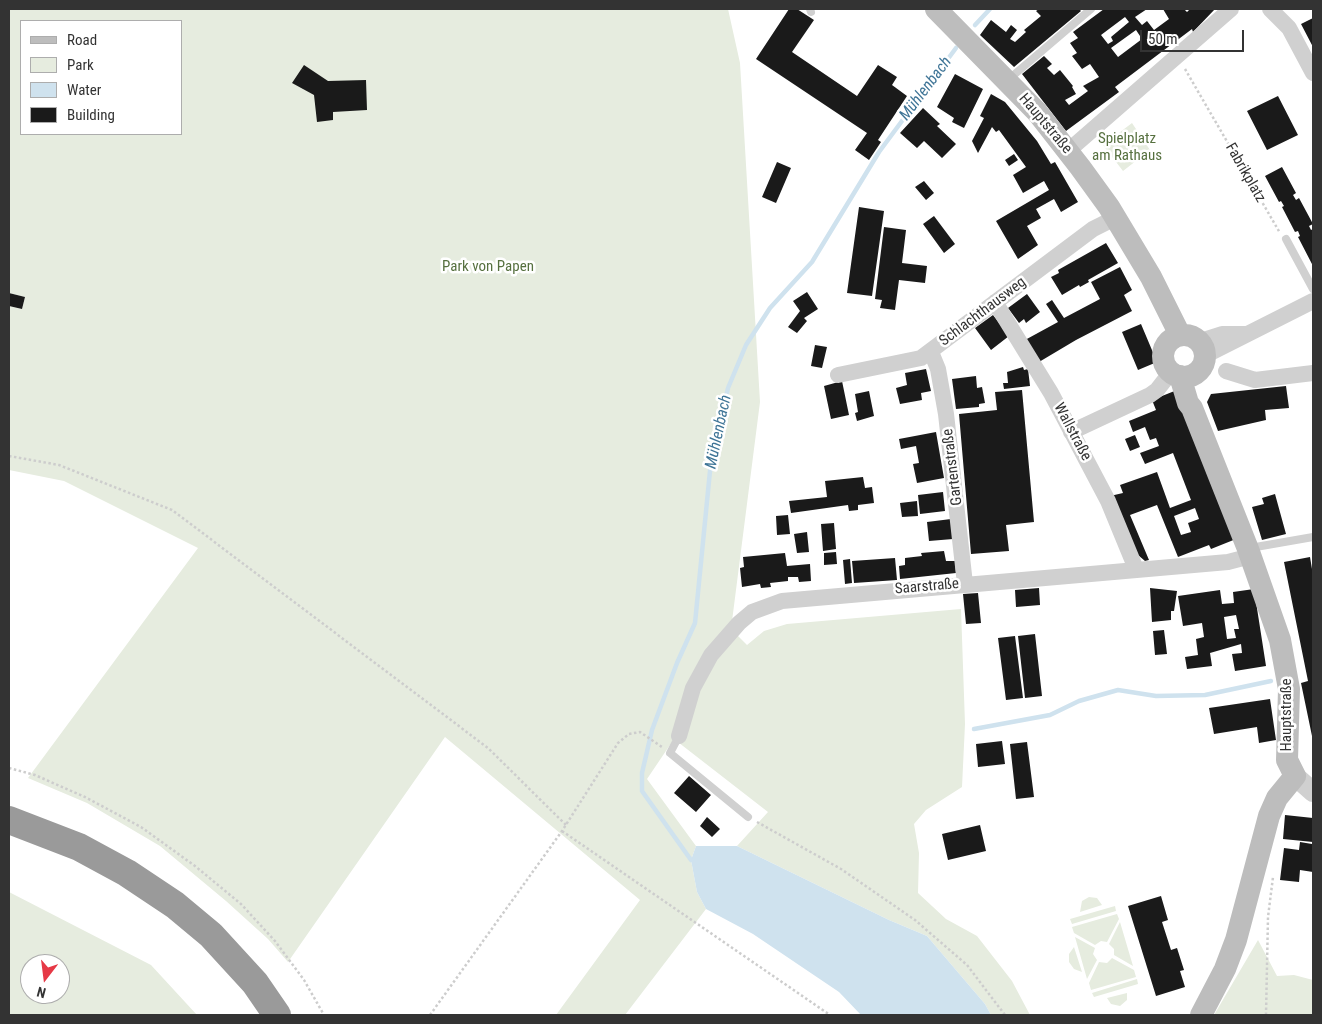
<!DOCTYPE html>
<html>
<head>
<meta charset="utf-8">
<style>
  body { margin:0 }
  #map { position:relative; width:1322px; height:1024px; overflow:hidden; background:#fff; font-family:"Roboto Condensed",sans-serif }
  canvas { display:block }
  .frame { position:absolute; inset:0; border:10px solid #333; pointer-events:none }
  .legend { position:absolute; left:20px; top:20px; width:162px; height:115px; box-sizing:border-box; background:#fff; border:1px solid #adadad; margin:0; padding:6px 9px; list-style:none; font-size:15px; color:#333 }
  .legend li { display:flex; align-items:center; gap:10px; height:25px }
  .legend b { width:25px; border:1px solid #adadad }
  .north { position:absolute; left:20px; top:954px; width:50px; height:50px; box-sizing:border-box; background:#fff; border:1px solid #adadad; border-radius:50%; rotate:195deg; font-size:14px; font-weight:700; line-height:20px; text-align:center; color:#333 }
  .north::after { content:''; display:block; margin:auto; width:18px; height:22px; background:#e63946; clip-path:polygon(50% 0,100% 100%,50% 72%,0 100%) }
  .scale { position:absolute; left:1140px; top:30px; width:104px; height:22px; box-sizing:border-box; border:2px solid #333; border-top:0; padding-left:6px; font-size:15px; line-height:18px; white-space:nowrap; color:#333; -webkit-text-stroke:4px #fff; paint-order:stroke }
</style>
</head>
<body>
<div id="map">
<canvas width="1322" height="1024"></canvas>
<div class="frame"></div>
<ul class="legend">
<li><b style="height:6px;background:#bdbdbd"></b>Road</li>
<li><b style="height:14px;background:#e6ecdf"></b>Park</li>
<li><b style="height:14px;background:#cfe2ee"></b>Water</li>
<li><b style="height:14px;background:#1a1a1a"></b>Building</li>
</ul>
<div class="north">N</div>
<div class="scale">50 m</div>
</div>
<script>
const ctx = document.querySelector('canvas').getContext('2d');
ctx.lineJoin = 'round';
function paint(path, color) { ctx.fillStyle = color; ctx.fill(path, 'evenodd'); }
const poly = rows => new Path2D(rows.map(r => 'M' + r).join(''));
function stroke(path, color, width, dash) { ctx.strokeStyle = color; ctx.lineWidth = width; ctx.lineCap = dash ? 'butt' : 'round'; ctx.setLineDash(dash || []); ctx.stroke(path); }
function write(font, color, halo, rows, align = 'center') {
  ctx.font = font + ' "Roboto Condensed",sans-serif'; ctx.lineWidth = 5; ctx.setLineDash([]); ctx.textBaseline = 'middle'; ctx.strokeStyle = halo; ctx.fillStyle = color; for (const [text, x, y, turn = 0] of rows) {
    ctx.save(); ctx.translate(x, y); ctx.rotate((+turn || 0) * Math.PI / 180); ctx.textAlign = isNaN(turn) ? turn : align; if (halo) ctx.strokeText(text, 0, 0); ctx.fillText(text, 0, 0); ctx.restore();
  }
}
paint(poly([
  [9,9,728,9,740,63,760,402,731,629,747,645,764,631,787,624,961,609,965,724,962,787,926,810,914,824,919,853,918,893,946,919,977,936,1012,981,1030,1015,991,1015,985,1004,927,936,889,920,737,846,768,812,674,739,647,779,696,846,691,860,697,892,706,909,625,1015,556,1015,640,900,445,737,288,962,268,939,226,901,160,846,87,803,28,778,198,548,64,481,9,470,9,306,22,309,25,297,9,293],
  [21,21,181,21,181,134,21,134],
  [1132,123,1150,150,1123,171,1103,145],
  [9,892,151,965,197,1015,9,1015],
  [30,964,60,964,60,994,30,994],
  [1089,897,1097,898,1102,905,1080,912,1082,901],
  [1115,906,1116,911,1072,924,1070,919],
  [1117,914,1119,919,1107,942,1101,941,1095,945,1074,933,1072,927],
  [1120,922,1133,966,1114,955,1114,949,1109,944],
  [1075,937,1095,948,1093,954,1097,960,1087,979],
  [1258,940,1277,976,1294,975,1313,980,1313,1015,1214,1015],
  [1074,947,1082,972,1074,969,1069,962,1069,954],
  [1112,958,1134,970,1136,977,1091,990,1089,983,1099,962,1107,963],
  [1137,979,1138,984,1094,997,1092,993],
  [1127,993,1127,1000,1120,1006,1111,1004,1107,998]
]), '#e6ecdf');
paint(poly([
  [696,846,737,846,889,920,927,936,985,1004,991,1015,861,1015,839,992,753,934,706,909,697,892,691,860]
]), '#cfe2ee');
stroke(poly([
  [975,25,990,9],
  [974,729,1050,715,1079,701,1118,690,1156,696,1205,695,1271,681],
  [691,860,642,791,642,773,652,730,677,663,695,623,710,471,728,388,746,345,770,308,812,262,879,152,956,48]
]), '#cfe2ee', 4.5);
paint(poly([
  [789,9,797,9,814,20,792,52,857,96,878,65,897,77,892,85,907,96,878,140,881,142,869,160,855,150,867,133,756,59],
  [1039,9,1079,9,1081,11,1014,67,980,35,991,20,1006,32,1011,25,1017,30,1010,39,1015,42,1026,32,1024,30,1041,16,1036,11],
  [1104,9,1147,9,1135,17,1142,25,1147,21,1154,30,1169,19,1163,9,1184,9,1187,12,1190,9,1215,9,1193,32,1192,29,1115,87,1119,92,1066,131,1022,74,1044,56,1052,64,1047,68,1054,75,1060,70,1073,86,1072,87,1076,94,1065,100,1069,105,1088,91,1083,86,1099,77,1090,64,1082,69,1072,56,1077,53,1070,43,1078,38,1073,32],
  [1125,17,1129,22,1111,37,1113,41,1108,44,1101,35],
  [1136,30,1142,39,1118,57,1111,48],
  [1313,18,1313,47,1301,24],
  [304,65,328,81,366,80,367,110,333,112,333,120,317,122,314,95,292,83],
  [955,74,983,89,964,128,952,122,954,118,937,107],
  [991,94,1005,102,1037,141,1051,164,1055,162,1078,202,1061,212,1054,199,1036,209,1041,218,1027,226,1038,245,1018,259,996,221,1049,190,1044,181,1023,193,1013,175,1026,167,999,130,996,132,992,127,978,153,972,141,984,118,980,116],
  [1278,96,1298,135,1267,150,1247,111],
  [923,108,940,124,937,126,956,144,942,158,924,141,917,148,900,133],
  [1014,154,1018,160,1009,166,1005,160],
  [777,162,791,168,776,203,762,197],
  [1282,167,1296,193,1293,195,1296,200,1299,198,1313,224,1309,226,1311,230,1313,229,1313,266,1298,237,1300,236,1298,231,1295,232,1282,207,1284,206,1281,201,1279,202,1265,176],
  [924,181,934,193,926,200,915,187],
  [859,207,884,211,872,296,847,293],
  [934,216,955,244,944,253,923,224],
  [884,227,906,230,902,263,927,266,925,283,899,280,895,310,880,308,882,300,875,299],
  [1106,243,1118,263,1088,280,1089,282,1080,287,1079,285,1062,295,1051,277,1059,273,1058,270],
  [1120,267,1132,290,1124,295,1132,311,1076,340,1039,362,1025,340,1058,322,1046,304,1052,300,1064,318,1100,299,1091,282],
  [807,292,818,309,804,318,807,321,797,333,788,327,800,311,793,301],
  [9,293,25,297,22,309,9,306],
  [1027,294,1040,312,1026,323,1024,319,1019,323,1008,308],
  [993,315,1009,336,991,350,975,328],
  [1141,324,1157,362,1138,370,1122,332],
  [815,345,827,347,822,368,811,366],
  [1023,367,1024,370,1028,369,1030,386,1004,389,1003,383,1008,383,1007,372],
  [926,369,931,391,921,393,922,400,900,404,896,388,907,385,905,373],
  [976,376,977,388,982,387,985,403,979,404,979,407,956,409,952,379],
  [842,381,849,415,831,419,824,386],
  [1286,386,1289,408,1265,410,1266,420,1218,431,1207,402,1211,394],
  [1022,390,1034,522,1006,525,1009,551,971,554,959,414,997,410,995,392],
  [1177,390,1236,539,1211,549,1209,545,1178,557,1157,505,1130,515,1149,560,1145,561,1131,549,1110,496,1123,493,1120,485,1157,472,1170,508,1191,500,1173,453,1145,464,1140,453,1159,446,1156,438,1150,440,1145,427,1133,432,1129,421,1156,410,1152,400],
  [1195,508,1199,519,1188,523,1191,532,1181,535,1174,516],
  [869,391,874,416,857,421,855,413,858,412,855,394],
  [936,432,944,478,917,483,913,464,919,463,916,446,901,449,899,439],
  [1135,435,1140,447,1130,451,1125,439],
  [863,477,865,488,872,487,874,503,858,505,858,510,849,511,848,505,791,513,789,501,827,497,825,481],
  [943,492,945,511,920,514,918,495],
  [1275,494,1286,534,1262,540,1252,507,1264,504,1262,498],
  [917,501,918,516,902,517,900,503],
  [788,515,790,534,777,535,776,516],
  [951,519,953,539,929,541,927,522],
  [834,523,836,549,823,551,821,524],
  [807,532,809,552,797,553,794,534],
  [944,551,946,561,955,561,956,573,900,579,899,566,905,565,905,558,922,556,921,553],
  [836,552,837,564,824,565,824,553],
  [785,553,787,566,810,564,811,581,799,582,798,577,788,577,788,581,770,583,771,587,761,588,760,584,742,587,740,568,744,567,743,557],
  [1310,557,1313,575,1312,736,1301,683,1308,681,1284,562],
  [895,558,897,580,854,583,852,561],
  [850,559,852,583,845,584,843,560],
  [1039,588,1040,605,1016,607,1015,590],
  [1150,588,1177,591,1174,611,1171,611,1171,620,1152,622],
  [1254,589,1266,666,1235,671,1232,654,1242,653,1241,644,1210,653,1212,666,1187,669,1185,657,1198,655,1196,639,1204,637,1202,623,1183,626,1178,596,1220,590,1222,604,1234,603,1233,592],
  [1236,615,1239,629,1234,629,1236,638,1227,639,1224,617],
  [978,593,981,623,966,624,963,594],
  [1164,630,1167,654,1155,655,1153,631],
  [1035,634,1042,696,1025,698,1018,636],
  [1015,636,1023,698,1006,700,998,638],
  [1270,699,1276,740,1259,743,1257,727,1214,734,1209,708],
  [1002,741,1005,764,978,767,976,744],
  [1027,742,1034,797,1016,799,1010,744],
  [689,776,711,795,696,812,674,793],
  [1285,815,1313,818,1313,842,1283,839],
  [707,817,720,829,712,837,700,826],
  [980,825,986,851,948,860,942,834],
  [1300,842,1312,844,1313,872,1300,870,1299,882,1280,880,1284,848,1299,850],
  [1161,896,1168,920,1162,922,1171,950,1177,948,1184,970,1180,971,1185,987,1156,996,1128,906]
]), '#1a1a1a');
stroke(poly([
  [1185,69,1280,233],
  [9,456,59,465,172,510,488,748,566,825],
  [9,768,35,775,85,797,141,827,195,866,241,904,275,941,304,980,324,1015],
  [757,822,841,869,915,920,967,965,1005,1015],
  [562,831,830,1015],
  [430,1015,562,831,618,743,629,734,640,732,662,747],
  [1266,1015,1268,917,1273,877]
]), '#cdcdcd', 2.5, [2.5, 2.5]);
stroke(poly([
  [810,9,811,12],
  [1009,79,1091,9],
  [1286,239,1313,289],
  [1250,548,1313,537],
  [679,736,670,753,748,817]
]), '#d0d0d0', 8);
stroke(poly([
  [1270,9,1289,28,1313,73],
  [1068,151,1231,9],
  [995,302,1051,393,1108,501,1136,569],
  [1200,341,1222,334,1245,334],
  [931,352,938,369,946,414,965,584],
  [1206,355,1313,301],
  [1226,371,1255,380,1313,373],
  [838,375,921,358,1093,229,1115,218],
  [1071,432,1150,395,1157,390,1171,372],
  [679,736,693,688,711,655,739,623,752,612,782,601,1228,562,1251,556]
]), '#d0d0d0', 16);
stroke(poly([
  [1295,776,1313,792]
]), '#d0d0d0', 20);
stroke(poly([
  [936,9,1037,112,1080,167,1109,207,1151,277,1180,335],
  '1163 356a21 21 0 1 1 42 0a21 21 0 1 1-42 0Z',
  [1180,376,1188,403,1192,408,1248,549,1280,640,1289,689,1287,760,1295,776,1277,798,1269,816,1236,940,1225,969,1201,1015]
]), '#bdbdbd', 22);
stroke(poly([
  [9,820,79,847,127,873,175,905,211,935,255,983,277,1015]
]), '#9a9a9a', 28);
write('15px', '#333', '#fff', [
  ["Hauptstraße",1045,124,50],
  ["Fabrikplatz",1245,173,60],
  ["Schlachthausweg",983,312,-37],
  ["Wallstraße",1072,432,62],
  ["Gartenstraße",953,467,-97],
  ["Saarstraße",927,587,-5],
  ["Hauptstraße",1287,715,-90]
]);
write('15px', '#56703f', '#fff', [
  ["Spielplatz",1127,139],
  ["am Rathaus",1127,156],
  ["Park von Papen",488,267]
]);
write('italic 16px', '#3f7597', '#fff', [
  ["Mühlenbach",926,89,-53],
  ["Mühlenbach",719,432,-78]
]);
</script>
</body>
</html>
